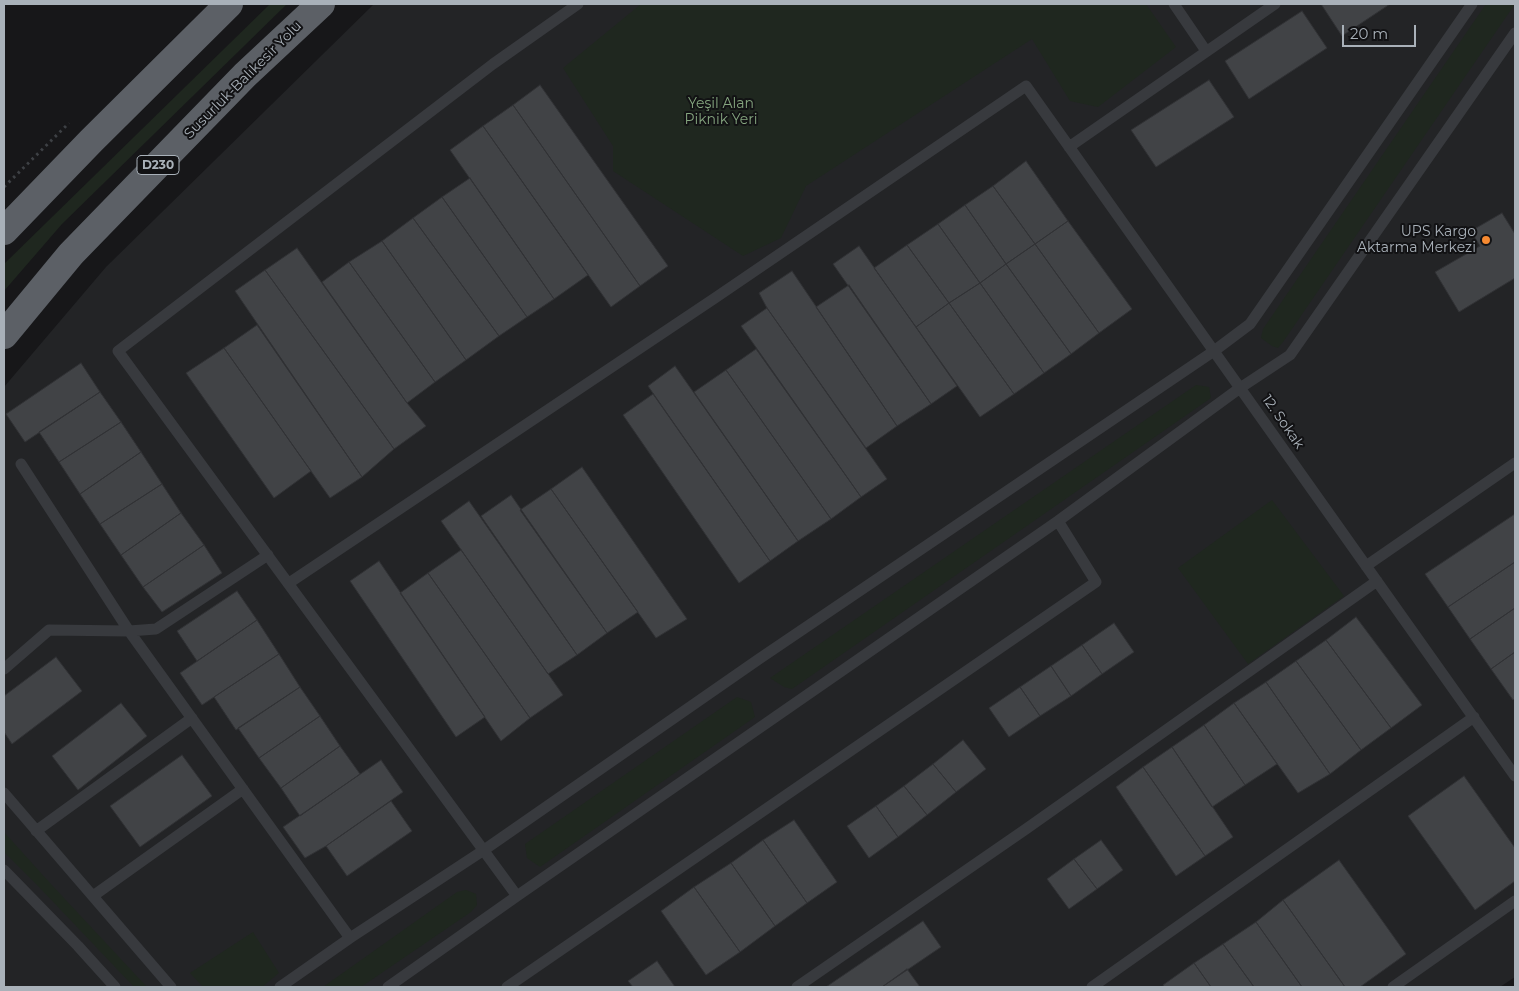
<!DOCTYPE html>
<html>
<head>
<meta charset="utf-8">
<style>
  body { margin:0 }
  #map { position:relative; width:1519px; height:991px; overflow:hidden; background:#171719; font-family:Montserrat,sans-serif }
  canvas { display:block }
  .frame { position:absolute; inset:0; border:5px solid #a9b1b9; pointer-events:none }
  .scale { position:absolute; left:1342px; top:25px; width:74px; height:22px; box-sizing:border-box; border:2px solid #a9b1b9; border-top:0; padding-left:6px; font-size:15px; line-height:18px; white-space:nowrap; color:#a9b1b9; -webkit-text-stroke:4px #121214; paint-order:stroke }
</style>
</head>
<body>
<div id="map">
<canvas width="1519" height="991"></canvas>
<div class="frame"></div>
<div class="scale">20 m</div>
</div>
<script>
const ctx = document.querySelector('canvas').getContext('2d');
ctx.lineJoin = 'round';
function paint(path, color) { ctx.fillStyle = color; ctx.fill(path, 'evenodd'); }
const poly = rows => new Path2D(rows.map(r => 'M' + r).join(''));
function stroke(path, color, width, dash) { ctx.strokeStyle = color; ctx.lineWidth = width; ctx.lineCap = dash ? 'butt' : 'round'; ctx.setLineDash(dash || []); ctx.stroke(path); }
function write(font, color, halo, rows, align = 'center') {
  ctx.font = font + ' Montserrat,sans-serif'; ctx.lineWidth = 4; ctx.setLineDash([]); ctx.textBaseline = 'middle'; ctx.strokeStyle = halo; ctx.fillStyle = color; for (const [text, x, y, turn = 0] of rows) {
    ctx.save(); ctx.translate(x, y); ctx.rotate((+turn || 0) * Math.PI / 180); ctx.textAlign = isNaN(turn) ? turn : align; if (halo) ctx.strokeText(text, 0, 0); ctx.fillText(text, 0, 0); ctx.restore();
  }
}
paint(poly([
  [374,4,1515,4,1515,977,1500,987,4,987,4,387,106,267]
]), '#232426');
paint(poly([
  [270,4,287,4,62,224,4,291,4,264],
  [641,4,1146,4,1176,47,1098,107,1070,101,1032,39,806,186,781,238,743,256,613,171,613,146,563,68],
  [1486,4,1515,4,1283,342,1278,348,1272,346,1261,338,1263,329],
  [1196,385,1209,387,1211,398,792,689,784,687,770,678],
  [1272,500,1344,596,1248,664,1178,568],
  [737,697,751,702,755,717,540,867,527,858,525,844],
  [4,832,50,883,147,987,134,987,39,887,4,852],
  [466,890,476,894,477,905,471,912,361,987,323,987,457,892],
  [253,932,279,973,262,987,203,987,190,973]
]), '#1f271f');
const building = poly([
  [1321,4,1390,4,1342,36,1321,4],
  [1302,11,1327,48,1249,99,1225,61,1302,11],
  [1209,80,1234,117,1156,167,1131,130,1209,80],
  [540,85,668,266,640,286,513,105,540,85],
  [513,105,640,286,611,307,483,126,513,105],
  [483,126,588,275,554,299,450,150,483,126],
  [1026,161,1068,221,1035,244,993,186,1026,161],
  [470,178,554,299,527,317,442,197,470,178],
  [993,186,1035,244,1006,264,965,205,993,186],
  [442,197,527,317,499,336,413,218,442,197],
  [965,205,1006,264,980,283,938,224,965,205],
  [1502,213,1515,234,1515,278,1459,312,1435,272,1480,246,1471,231,1502,213],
  [413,218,499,336,466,360,382,241,413,218],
  [1068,221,1132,309,1099,333,1035,244,1068,221],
  [938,224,980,283,949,303,907,245,938,224],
  [382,241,466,360,435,382,349,262,382,241],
  [1035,244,1099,333,1071,354,1006,264,1035,244],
  [907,245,949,303,916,327,874,268,907,245],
  [859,246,957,386,931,404,833,264,859,246],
  [297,248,407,403,426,426,394,449,265,270,297,248],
  [349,262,435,382,407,403,322,282,349,262],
  [1006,264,1071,354,1044,373,980,283,1006,264],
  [265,270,394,449,362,477,235,291,265,270],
  [792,271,897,426,866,448,767,308,759,293,792,271],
  [980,283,1044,373,1014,394,949,303,980,283],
  [849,285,931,404,897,426,816,307,849,285],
  [949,303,1014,394,980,417,916,327,949,303],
  [767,308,887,479,861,497,741,326,767,308],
  [257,325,362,477,330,498,224,348,257,325],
  [224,348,311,471,274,498,186,373,224,348],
  [756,349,861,497,831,519,726,370,756,349],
  [81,363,100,392,25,442,6,414,81,363],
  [675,366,798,541,770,561,648,386,675,366],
  [726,370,831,519,798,541,694,392,726,370],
  [100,392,121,422,59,462,39,432,100,392],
  [653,394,770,561,739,583,623,415,653,394],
  [121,422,141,452,80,494,59,462,121,422],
  [141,452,162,484,100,524,80,494,141,452],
  [582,467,687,619,656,638,551,489,582,467],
  [162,484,181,513,121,555,100,524,162,484],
  [551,489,638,612,607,633,520,510,551,489],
  [511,495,607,633,577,655,481,516,511,495],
  [469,501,577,655,548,674,441,521,469,501],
  [181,513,204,545,143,587,121,555,181,513],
  [1515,514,1515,562,1448,607,1425,574,1515,514],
  [204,545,222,573,162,612,143,587,204,545],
  [461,550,563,695,530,718,428,573,461,550],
  [379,561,485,717,456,737,350,581,379,561],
  [1515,562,1515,608,1470,639,1448,607,1515,562],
  [428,573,530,718,501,741,400,593,428,573],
  [237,591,257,620,197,661,177,631,237,591],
  [1515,608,1515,652,1491,669,1470,639,1515,608],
  [1356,617,1422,705,1391,728,1326,640,1356,617],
  [257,620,279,654,202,705,180,673,257,620],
  [1114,623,1134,652,1102,674,1082,645,1114,623],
  [1326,640,1391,728,1361,750,1296,661,1326,640],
  [1082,645,1102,674,1071,696,1051,666,1082,645],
  [1515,652,1515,698,1513,700,1491,669,1515,652],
  [279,654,300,687,236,730,214,697,279,654],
  [56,657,82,691,12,744,4,732,4,696,56,657],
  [1296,661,1361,750,1330,774,1266,682,1296,661],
  [1051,666,1071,696,1040,716,1020,687,1051,666],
  [1266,682,1330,774,1298,793,1234,703,1266,682],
  [300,687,320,716,259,758,238,728,300,687],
  [1020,687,1040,716,1009,737,989,708,1020,687],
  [121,703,147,736,78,790,52,756,121,703],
  [1234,703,1277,764,1245,785,1204,725,1234,703],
  [320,716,340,746,281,788,259,758,320,716],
  [1204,725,1245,785,1212,807,1172,747,1204,725],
  [963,740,986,769,956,792,933,764,963,740],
  [340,746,360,774,300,816,281,788,340,746],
  [1172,747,1233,837,1205,856,1143,767,1172,747],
  [182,755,212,796,140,847,110,806,182,755],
  [381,760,403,792,326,846,305,858,283,827,381,760],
  [933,764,956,792,927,815,904,786,933,764],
  [1143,767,1205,856,1176,876,1116,787,1143,767],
  [1464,776,1515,848,1515,881,1475,910,1408,816,1464,776],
  [904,786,927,815,898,837,876,806,904,786],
  [391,801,412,831,347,876,326,846,391,801],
  [876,806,898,837,869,858,847,826,876,806],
  [794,820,837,882,807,903,763,840,794,820],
  [763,840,807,903,775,926,731,863,763,840],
  [1101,840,1123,870,1097,889,1074,859,1101,840],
  [1074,859,1097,889,1069,909,1047,879,1074,859],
  [1339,860,1406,954,1360,987,1345,987,1283,900,1339,860],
  [731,863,775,926,740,952,694,887,731,863],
  [694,887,740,952,706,975,661,911,694,887],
  [1283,900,1345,987,1302,987,1256,922,1283,900],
  [923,921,941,947,882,987,826,987,923,921],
  [1256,922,1302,987,1254,987,1223,944,1256,922],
  [1223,944,1254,987,1211,987,1194,963,1223,944],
  [657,961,675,987,633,987,628,981,657,961],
  [1194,963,1211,987,1164,987,1163,985,1194,963],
  [907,969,920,987,882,987,907,969]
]);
paint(building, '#414346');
stroke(building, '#313235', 1);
stroke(poly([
  [4,187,69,123]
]), '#3e4145', 3, [2.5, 4]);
stroke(poly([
  [1174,4,1206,51],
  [1069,147,1275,4],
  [21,464,129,631,350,938],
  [1366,566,1515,463],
  [289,583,715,298,1026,86,1515,776],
  [4,669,49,630,129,631,156,629,268,555],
  [4,793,171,987],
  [36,831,192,718],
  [4,870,78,946,115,987],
  [93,896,243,789],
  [517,896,118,351,493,64,578,4],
  [280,987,350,938,484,850,759,659,1214,351,1250,324,1472,4],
  [388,987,517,896,1058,521,1240,388,1290,355,1515,33],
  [507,987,1096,582,1058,521],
  [797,987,1026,829,1377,581],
  [1092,987,1474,717],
  [1393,987,1515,901]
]), '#383a3e', 11);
stroke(poly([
  [4,231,91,141,229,4],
  [4,335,71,254,245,75,321,4]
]), '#5c6066', 28);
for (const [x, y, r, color] of [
  [1486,240,5,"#f78a31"]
]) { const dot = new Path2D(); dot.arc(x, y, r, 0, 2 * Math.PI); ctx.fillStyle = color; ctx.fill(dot); stroke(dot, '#121214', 2); }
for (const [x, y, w] of [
  [158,165,42]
]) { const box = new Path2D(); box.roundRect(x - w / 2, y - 9.5, w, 19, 4); ctx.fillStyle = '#121214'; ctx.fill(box); stroke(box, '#a9b1b9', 1); }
write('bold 12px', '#a9b1b9', null, [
  ["D230",158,165]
]);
write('14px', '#a9b1b9', '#121214', [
  ["Susurluk-Balıkesir Yolu",243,80,-45],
  ["12. Sokak",1283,422,55]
]);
write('14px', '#85a57f', '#121214', [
  ["Yeşil Alan",721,104],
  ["Piknik Yeri",721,120]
]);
write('14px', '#a9b1b9', '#121214', [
  ["UPS Kargo",1476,232],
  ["Aktarma Merkezi",1476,248]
], 'right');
</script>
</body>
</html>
